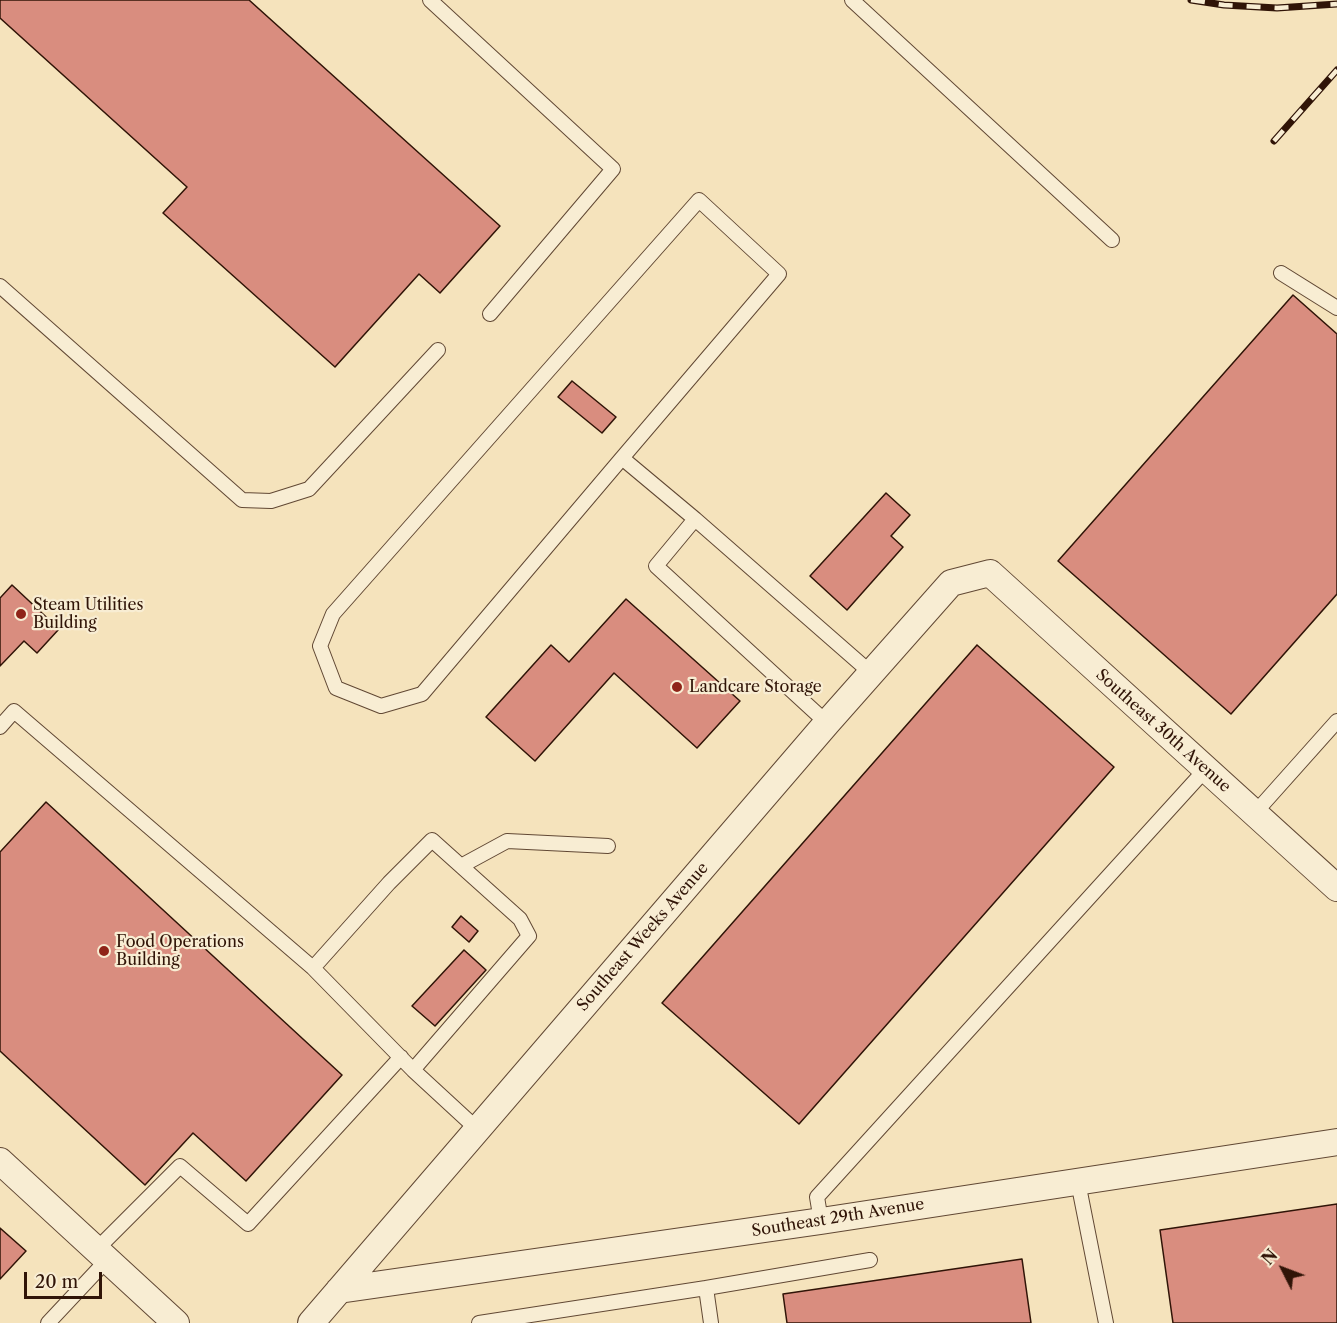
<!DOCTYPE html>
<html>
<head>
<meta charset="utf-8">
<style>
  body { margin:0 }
  #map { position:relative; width:1337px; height:1323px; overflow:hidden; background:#f5e3bc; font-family:"Libre Caslon Text",serif }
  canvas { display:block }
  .north { position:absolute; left:1253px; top:1239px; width:60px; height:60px; -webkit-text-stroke:4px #f8edd3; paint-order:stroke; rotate:312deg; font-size:16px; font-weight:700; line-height:24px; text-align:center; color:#301407 }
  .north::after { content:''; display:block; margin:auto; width:21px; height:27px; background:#301407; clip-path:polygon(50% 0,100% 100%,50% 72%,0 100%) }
  .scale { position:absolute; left:24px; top:1272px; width:78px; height:27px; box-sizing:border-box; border:3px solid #301407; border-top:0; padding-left:8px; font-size:18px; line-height:21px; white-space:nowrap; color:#301407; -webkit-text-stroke:4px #f8edd3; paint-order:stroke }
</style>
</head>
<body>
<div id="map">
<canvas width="1337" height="1323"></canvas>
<div class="north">N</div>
<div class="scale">20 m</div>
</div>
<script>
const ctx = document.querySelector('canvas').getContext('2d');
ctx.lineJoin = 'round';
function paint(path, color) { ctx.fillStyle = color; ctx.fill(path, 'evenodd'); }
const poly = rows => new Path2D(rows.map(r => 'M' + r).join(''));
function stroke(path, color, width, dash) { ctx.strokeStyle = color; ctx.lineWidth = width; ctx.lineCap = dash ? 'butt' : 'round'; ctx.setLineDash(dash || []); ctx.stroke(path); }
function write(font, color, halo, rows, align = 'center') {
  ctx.font = font + ' "Libre Caslon Text",serif'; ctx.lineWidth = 4.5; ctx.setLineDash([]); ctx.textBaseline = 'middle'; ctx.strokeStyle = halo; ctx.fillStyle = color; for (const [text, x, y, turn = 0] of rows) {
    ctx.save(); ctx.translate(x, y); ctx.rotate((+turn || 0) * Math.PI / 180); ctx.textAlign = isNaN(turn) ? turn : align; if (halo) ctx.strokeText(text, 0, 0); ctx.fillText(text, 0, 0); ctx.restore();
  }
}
const building = poly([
  [0,0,249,0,500,226,440,293,419,274,335,367,163,213,187,187,0,18,0,0],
  [1293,295,1337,334,1337,594,1231,714,1058,561,1293,295],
  [572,381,616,417,602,433,558,397,572,381],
  [886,493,910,515,891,536,903,547,847,610,810,576,886,493],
  [12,585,59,629,37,653,24,641,0,666,0,598,12,585],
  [626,599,740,701,697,748,614,673,535,761,486,717,551,645,569,662,626,599],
  [977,645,1114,767,799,1124,662,1003,977,645],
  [46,802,342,1075,246,1181,193,1133,145,1185,0,1051,0,852,46,802],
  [461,916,478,931,469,942,452,927,461,916],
  [464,950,486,970,435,1026,412,1006,464,950],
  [1337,1204,1337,1323,1173,1323,1160,1230,1337,1204],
  [0,1228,26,1251,0,1279,0,1228],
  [1022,1259,1031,1323,787,1323,783,1294,1022,1259]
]);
paint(building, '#d98d7f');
stroke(building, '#301407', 1.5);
const lane = poly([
  [430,0,613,169,490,314],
  [852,0,1112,240],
  [1281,273,1337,308],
  [0,286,242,500,271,501,309,489,438,350],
  [622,458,779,274,699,200,333,614,320,646,336,688,381,706,422,694,622,458,695,519,656,566,827,723],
  [695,519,871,673],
  [0,727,14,711,313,968,413,1070,477,1129],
  [1254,814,1337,721],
  [461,866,507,841,608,846],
  [313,968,389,883,432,840,520,919,529,936,413,1070],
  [1078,1182,1106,1323],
  [821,1221,817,1197,1205,770],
  [96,1250,180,1166,248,1224,401,1057],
  [706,1288,870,1260],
  [48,1323,107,1260],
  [479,1323,706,1288,711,1323]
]);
const street = poly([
  [0,1161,176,1323],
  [339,1290,821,1221,1337,1142],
  [311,1323,827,723,951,583,990,573,1337,888]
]);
stroke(lane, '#614834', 16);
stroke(street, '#614834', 28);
stroke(lane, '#f8edd3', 14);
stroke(street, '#f8edd3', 26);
const rail = poly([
  [1191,0,1224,5,1277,8,1337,4],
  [1274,141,1337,70]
]);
stroke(rail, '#301407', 7);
stroke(rail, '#f8edd3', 4.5, [14]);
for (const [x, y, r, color] of [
  [21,614,6,"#8f2418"],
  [677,687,6,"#8f2418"],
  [104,951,6,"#8f2418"]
]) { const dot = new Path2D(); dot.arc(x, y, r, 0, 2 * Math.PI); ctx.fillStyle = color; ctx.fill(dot); stroke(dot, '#f8edd3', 2); }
write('16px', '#301407', '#f8edd3', [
  ["Steam Utilities",33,605],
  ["Building",33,623],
  ["Landcare Storage",689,687],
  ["Food Operations",116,942],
  ["Building",116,960]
], 'left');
write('16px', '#301407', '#f8edd3', [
  ["Southeast 30th Avenue",1163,731,42],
  ["Southeast Weeks Avenue",643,937,-49],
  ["Southeast 29th Avenue",838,1218,-9]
]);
</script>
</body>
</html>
